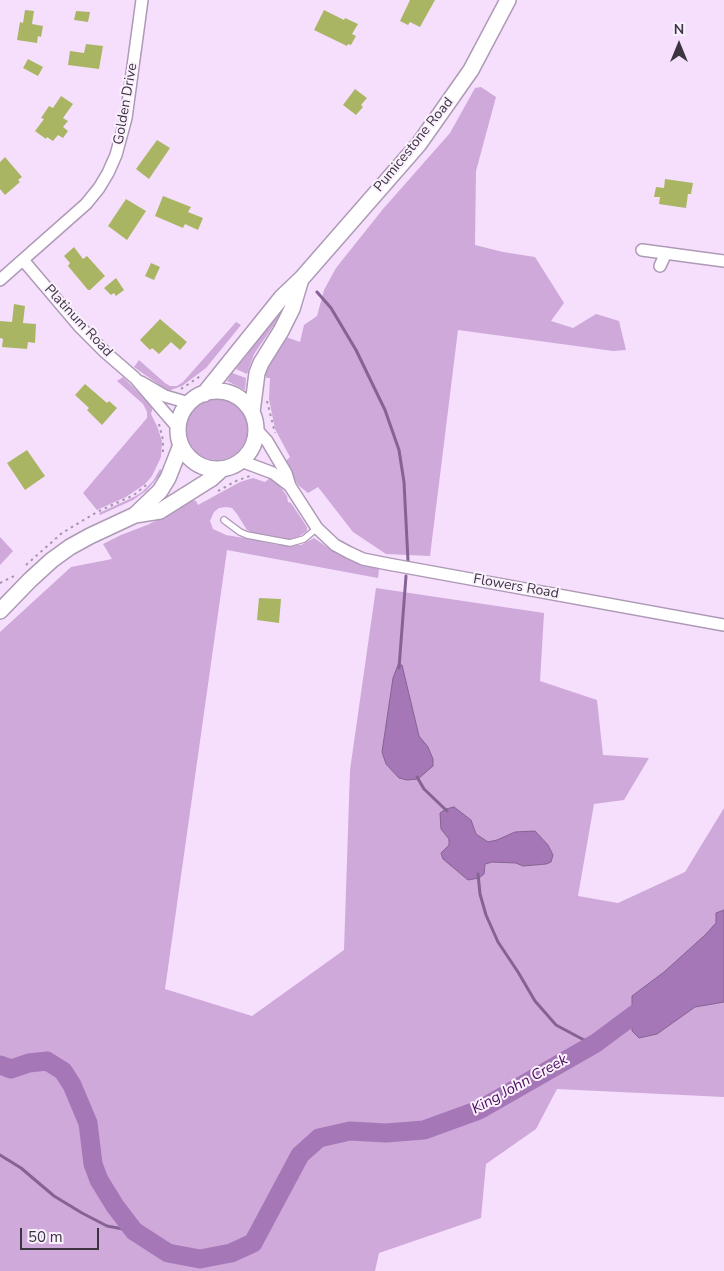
<!DOCTYPE html>
<html>
<head>
<meta charset="utf-8">
<style>
  body { margin:0 }
  #map { position:relative; width:724px; height:1271px; overflow:hidden; background:#f5dffd; font-family:"Nunito Sans",sans-serif }
  canvas { display:block }
  .north { position:absolute; left:654px; top:20px; width:50px; height:50px; -webkit-text-stroke:4px #fbf1fe; paint-order:stroke; rotate:0deg; font-size:14px; font-weight:700; line-height:20px; text-align:center; color:#3c3440 }
  .north::after { content:''; display:block; margin:auto; width:18px; height:22px; background:#3c3440; clip-path:polygon(50% 0,100% 100%,50% 72%,0 100%) }
  .scale { position:absolute; left:20px; top:1228px; width:79px; height:22px; box-sizing:border-box; border:2px solid #3c3440; border-top:0; padding-left:6px; font-size:15px; line-height:18px; white-space:nowrap; color:#3c3440; -webkit-text-stroke:4px #fbf1fe; paint-order:stroke }
</style>
</head>
<body>
<div id="map">
<canvas width="724" height="1271"></canvas>
<div class="north">N</div>
<div class="scale">50 m</div>
</div>
<script>
const ctx = document.querySelector('canvas').getContext('2d');
ctx.lineJoin = 'round';
function paint(path, color) { ctx.fillStyle = color; ctx.fill(path, 'evenodd'); }
const poly = rows => new Path2D(rows.map(r => 'M' + r).join(''));
function stroke(path, color, width, dash) { ctx.strokeStyle = color; ctx.lineWidth = width; ctx.lineCap = dash ? 'butt' : 'round'; ctx.setLineDash(dash || []); ctx.stroke(path); }
function write(font, color, halo, rows, align = 'center') {
  ctx.font = font + ' "Nunito Sans",sans-serif'; ctx.lineWidth = 4; ctx.setLineDash([]); ctx.textBaseline = 'middle'; ctx.strokeStyle = halo; ctx.fillStyle = color; for (const [text, x, y, turn = 0] of rows) {
    ctx.save(); ctx.translate(x, y); ctx.rotate((+turn || 0) * Math.PI / 180); ctx.textAlign = isNaN(turn) ? turn : align; if (halo) ctx.strokeText(text, 0, 0); ctx.fillText(text, 0, 0); ctx.restore();
  }
}
paint(poly([
  [481,87,496,97,476,171,475,245,503,252,535,257,564,303,551,321,573,328,596,314,619,321,626,350,613,351,458,330,430,556,386,554,353,532,318,487,308,493,298,485,285,462,290,457,275,429,269,399,270,378,267,378,265,375,268,366,286,337,300,342,304,325,317,316,324,290,336,268,383,209,450,133,475,88],
  [283,307,274,325,254,354,247,374,236,369],
  [236,322,241,325,206,368,182,386,168,391,134,367,139,360,165,383,170,386,177,386,183,382],
  [232,373,246,378,245,390,227,381],
  [123,377,153,407,151,414,157,426,162,441,161,457,152,476,145,484,126,497,97,510,83,493,147,418,147,412,143,404,117,381],
  '186 429a31 31 0 1 1 62 0a31 31 0 1 1-62 0Z',
  [160,469,162,471,160,475,146,491,133,500,100,515,99,513,136,496,142,492,153,481],
  [253,478,265,482,270,478,276,481,287,496,288,502,291,503,307,527,307,531,297,538,283,540,255,534,247,530,237,514,232,508,226,507,219,508,214,512,210,521,213,529,226,535,250,539,278,545,301,545,314,538,337,554,348,559,379,569,378,578,227,550,165,989,252,1016,344,950,350,770,376,588,544,613,540,681,597,700,603,755,649,758,624,800,594,804,578,896,618,903,685,872,724,808,724,1097,557,1089,536,1129,486,1164,481,1218,379,1253,375,1271,0,1271,0,632,71,567,112,559,103,544,121,535,147,525,168,515,193,500,196,501,198,505,240,482],
  [0,537,13,551,0,565]
]), '#cea9da');
const water = poly([
  [398,665,402,665,419,736,428,747,433,759,433,766,418,779,407,780,399,778,386,764,382,752,393,678,398,665],
  [454,807,471,820,476,834,488,842,497,840,515,832,535,831,548,845,553,855,551,862,546,864,523,866,516,863,492,862,485,864,484,874,479,878,468,880,443,859,441,853,449,845,449,839,441,829,440,813,446,809,454,807],
  [724,910,724,1002,695,1007,657,1034,639,1038,632,1031,632,996,664,972,705,935,716,923,716,913,724,910]
]);
paint(water, '#a677b7');
stroke(water, '#866393', 1);
stroke(poly([
  [317,292,331,308,356,350,385,410,399,450,404,482,408,561],
  [399,668,406,576],
  [417,777,424,789,447,811],
  [478,874,480,894,486,915,498,942,518,972,535,1001,556,1025,584,1040,596,1043],
  [0,1155,21,1168,54,1196,82,1213,107,1226,134,1231]
]), '#866393', 3);
stroke(poly([
  [0,1065,11,1069,29,1063,47,1061,63,1071,72,1085,88,1123,93,1164,99,1180,115,1206,134,1231,168,1253,200,1259,231,1253,253,1243,300,1155,319,1138,350,1131,386,1133,424,1130,479,1110,596,1043,635,1014,654,1006]
]), '#a677b7', 19);
paint(poly([
  [410,0,435,0,420,27,410,22,408,25,400,21],
  [25,10,34,11,32,24,43,26,41,37,38,36,37,43,17,40,20,22,23,23],
  [324,10,344,20,345,18,358,24,352,34,356,36,351,45,348,44,347,46,314,30],
  [76,11,90,12,88,22,74,20],
  [86,44,103,46,99,69,68,65,70,51,84,53],
  [28,59,43,67,38,76,23,68],
  [355,89,367,98,361,105,363,107,356,115,343,105],
  [61,96,73,104,63,118,68,121,63,127,68,131,63,138,58,135,53,141,47,137,46,139,35,131,44,119,41,118,49,106,53,108],
  [157,140,170,148,149,179,136,169],
  [5,157,22,177,18,180,20,182,5,195,0,189,0,162],
  [665,179,693,183,691,194,688,194,686,208,659,204,660,197,654,197,656,187,664,188],
  [163,196,191,207,188,212,203,218,198,230,185,224,183,228,155,216],
  [126,199,146,211,127,240,108,226],
  [74,247,83,259,87,256,105,276,90,290,88,290,68,266,70,263,64,256],
  [151,263,160,267,154,280,145,276],
  [116,278,124,290,116,296,114,293,111,295,104,288],
  [14,304,25,306,23,323,36,324,35,343,28,342,27,349,2,347,3,339,0,338,0,321,12,322],
  [160,319,187,342,180,350,171,342,159,354,152,348,150,350,140,340],
  [85,384,107,403,109,401,117,408,102,425,87,410,89,408,75,395],
  [27,450,45,476,25,490,7,463],
  [259,598,281,599,279,623,257,620]
]), '#aab564');
const lane = poly([
  [224,520,240,532,247,535,290,543,304,539,317,528]
]);
const street = poly([
  [642,250,724,261],
  [23,260,79,326,105,352,135,378,178,428],
  [660,266,666,253],
  [0,280,86,204,99,188,108,173,116,155,126,118,142,0],
  [141,382,165,396,189,403],
  [256,429,267,441,286,473,290,486,317,528,335,545,348,552,363,559,388,564,724,625],
  [241,461,273,473,290,486]
]);
const secondary = poly([
  '178 430a39 39 0 1 1 78 0a39 39 0 1 1-78 0Z',
  [204,394,282,297,302,278,419,144,471,70,508,0],
  [252,412,257,373,261,363,281,331,292,309,301,279],
  [135,515,160,491,168,478,181,445],
  [0,611,30,580,52,560,70,547,90,536,135,515,160,511,211,479,222,469]
]);
stroke(lane, '#ae99b6', 8);
stroke(street, '#ae99b6', 14);
stroke(secondary, '#ae99b6', 18);
stroke(poly([
  [181,389,202,375],
  [267,401,275,433],
  [159,424,163,440,163,453],
  [218,491,236,481,250,476],
  [26,565,62,533,97,512,134,495,146,485],
  [0,583,16,575]
]), '#a494aa', 2, [2.5, 4]);
stroke(lane, '#fff', 5.5);
stroke(street, '#fff', 11);
stroke(secondary, '#fff', 15);
write('14px', '#3c3440', '#fbf1fe', [
  ["Golden Drive",126,104,-80],
  ["Pumicestone Road",414,145,-51],
  ["Platinum Road",78,321,47],
  ["Flowers Road",516,587,10]
]);
write('italic 15px', '#490b5b', '#fbf1fe', [
  ["King John Creek",520,1085,-29]
]);
</script>
</body>
</html>
